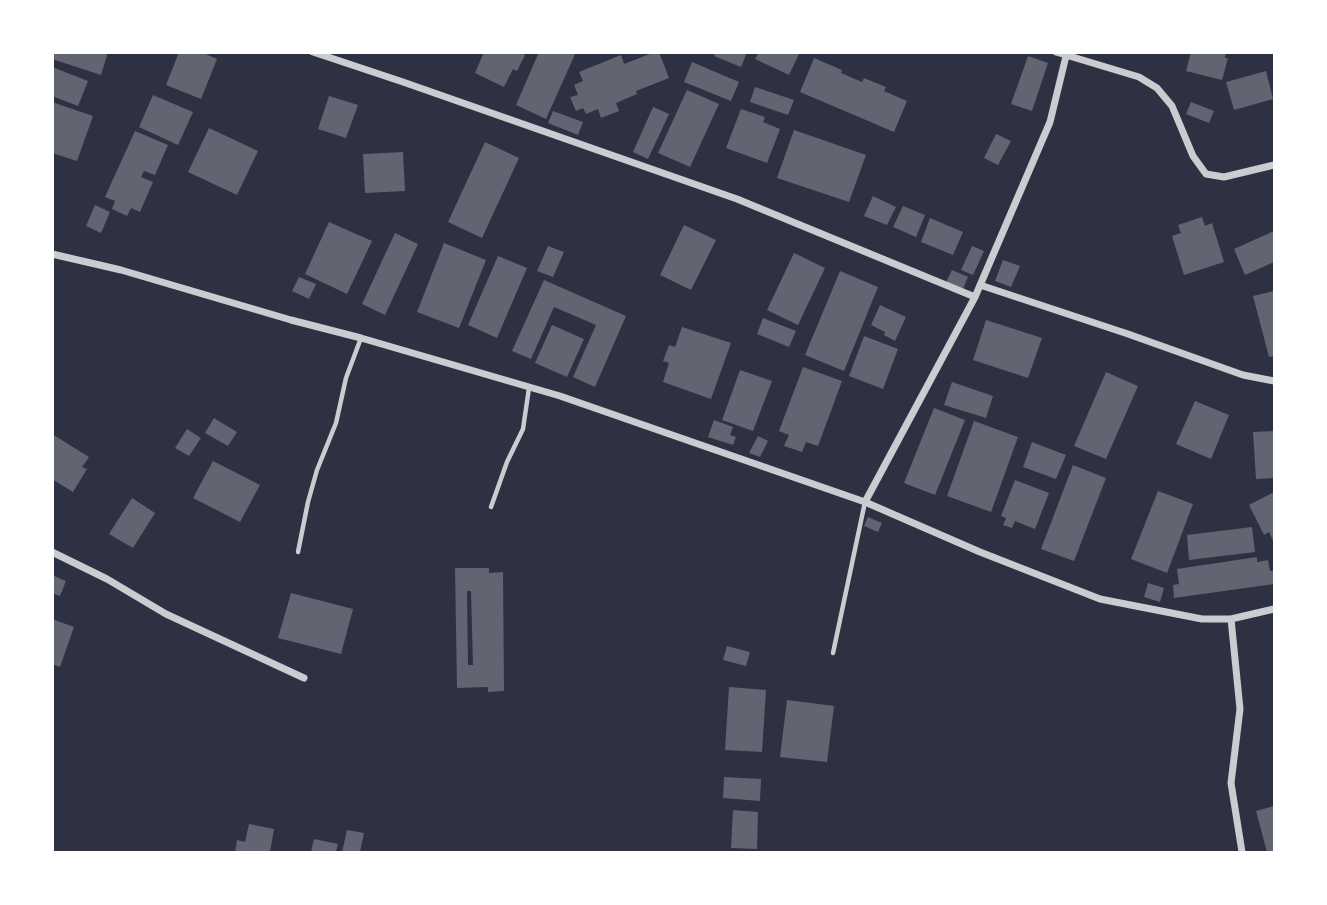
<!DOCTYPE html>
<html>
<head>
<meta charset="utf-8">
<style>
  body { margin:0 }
  #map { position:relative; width:1327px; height:905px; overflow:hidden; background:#2d3142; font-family:Overpass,sans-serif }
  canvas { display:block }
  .frame { position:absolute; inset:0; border:54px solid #fff; pointer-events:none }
</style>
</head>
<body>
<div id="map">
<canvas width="1327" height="905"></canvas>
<div class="frame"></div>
</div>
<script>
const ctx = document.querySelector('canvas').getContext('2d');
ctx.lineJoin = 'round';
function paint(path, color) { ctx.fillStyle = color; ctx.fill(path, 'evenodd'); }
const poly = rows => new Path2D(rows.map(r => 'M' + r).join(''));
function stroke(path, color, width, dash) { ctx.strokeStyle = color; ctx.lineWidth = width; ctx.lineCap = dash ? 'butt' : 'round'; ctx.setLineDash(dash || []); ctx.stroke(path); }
paint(poly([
  [52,52,108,52,101,75,52,59],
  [179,52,201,52,217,59,201,99,166,85],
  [484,52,520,52,525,55,517,71,513,69,504,87,475,73],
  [539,52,576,52,546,119,516,105],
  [655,52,659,52,669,78,636,91,637,94,616,103,619,111,601,118,598,109,586,114,583,108,576,111,570,97,578,95,574,85,583,81,579,72,621,55,624,64],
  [716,52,747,52,741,67,714,56],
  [759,52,800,52,789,75,755,59],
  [1191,52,1226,52,1225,58,1228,58,1222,80,1186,71],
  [1028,56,1048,63,1032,111,1011,104],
  [814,58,842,70,841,73,862,82,864,78,886,87,884,91,907,101,894,132,800,92],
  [692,62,739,82,731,101,684,82],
  [52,67,88,81,78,106,52,96],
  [1266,71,1273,99,1234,110,1226,82],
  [755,87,794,100,788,115,750,102],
  [687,90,719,104,690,167,658,153],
  [153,95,193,112,178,145,139,127],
  [329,96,358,105,346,138,318,129],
  [52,102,93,116,77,161,52,153],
  [1191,102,1214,111,1209,123,1186,114],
  [653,107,669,114,648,159,633,152],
  [741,109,765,117,763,122,780,129,767,163,726,148],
  [553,111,583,122,578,135,548,123],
  [209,128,258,151,237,195,188,172],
  [794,130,866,155,849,202,777,178],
  [135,131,168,145,155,175,144,171,141,177,153,182,140,212,131,208,127,216,112,209,115,201,105,197],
  [996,134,1011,141,998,165,984,158],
  [485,142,519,158,482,238,448,222],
  [403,152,405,191,365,193,363,154],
  [873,196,896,207,887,225,864,216],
  [95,205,110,212,101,233,86,226],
  [903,206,925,215,916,237,893,227],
  [1202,217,1205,226,1212,223,1224,262,1184,275,1172,236,1181,233,1178,225],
  [930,218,963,232,953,255,921,242],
  [329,222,372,241,347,294,305,274],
  [684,225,716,240,691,290,660,275],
  [1274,231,1274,262,1245,275,1234,249],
  [395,233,418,244,385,315,362,304],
  [444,243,486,260,459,328,417,312],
  [548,246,564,252,553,277,537,271],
  [972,246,984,251,973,275,961,270],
  [794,253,825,268,798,325,767,310],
  [498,256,527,268,497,338,468,325],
  [1003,260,1020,266,1011,287,995,281],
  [952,270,968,277,963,289,946,282],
  [840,271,878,287,844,371,805,355],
  [299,277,316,284,309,299,292,291],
  [544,280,626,316,595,387,573,377,596,325,554,307,531,359,512,351],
  [1274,291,1274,356,1269,357,1253,296],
  [880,305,906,317,895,341,884,335,885,332,871,325],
  [763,318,796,331,789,347,757,334],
  [986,320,1042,338,1028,378,973,360],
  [552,325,584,339,567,377,535,363],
  [682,327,731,343,711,399,663,382,669,363,663,361,669,345,675,347],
  [864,336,898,349,883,389,849,376],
  [803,367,842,381,818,446,806,442,802,452,784,446,789,435,779,431],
  [740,370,772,381,753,431,722,420],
  [1106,372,1138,386,1106,459,1074,446],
  [952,382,993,396,986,418,944,405],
  [1195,401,1229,415,1211,459,1176,444],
  [934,408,965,420,935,495,904,483],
  [214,418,237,432,228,446,205,433],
  [714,420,733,427,730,435,736,437,733,445,708,437],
  [974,421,1018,437,991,512,947,496],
  [187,429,201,438,189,456,175,448],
  [1274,431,1274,478,1256,479,1253,432],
  [52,434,89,457,82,467,87,469,73,492,52,479],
  [758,436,768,441,760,457,749,453],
  [1032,442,1066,455,1056,479,1023,467],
  [213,461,260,485,240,522,193,498],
  [1073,465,1106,478,1074,561,1041,549],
  [1015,480,1049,493,1035,529,1015,521,1012,528,1003,525,1006,518,1001,516],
  [1158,491,1193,504,1167,573,1131,559],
  [1274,492,1274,543,1269,532,1264,535,1249,505],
  [132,498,155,513,133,548,109,534],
  [868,517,882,523,878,532,864,526],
  [1252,527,1255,552,1189,560,1187,535],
  [1257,557,1257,562,1268,560,1270,571,1274,571,1274,584,1174,598,1173,585,1179,584,1177,569],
  [455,568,489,568,489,573,503,572,504,691,488,692,488,687,457,688],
  [467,591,471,591,473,665,468,665],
  [52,575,66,581,60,596,52,593],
  [1148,583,1164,588,1160,602,1144,597],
  [291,593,353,609,341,654,278,638],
  [52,619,74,627,60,667,52,664],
  [727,646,750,652,746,666,723,660],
  [729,687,766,690,762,752,725,750],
  [787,700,834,706,827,762,780,757],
  [724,777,761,779,760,801,723,798],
  [1274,806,1274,852,1267,852,1256,811],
  [733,810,758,812,757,849,731,848],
  [249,824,274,829,270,852,235,852,237,840,245,842],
  [347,830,364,833,360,852,342,852],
  [314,839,338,844,336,852,311,852]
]), '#626471');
stroke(poly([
  [491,507,507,462,523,429,529,388],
  [298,552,308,502,317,470,336,423,346,378,361,338],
  [833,653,865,502]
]), '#caccd0', 4.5);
stroke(poly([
  [313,52,403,82,737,199,975,297],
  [1056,52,1139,77,1157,88,1172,106,1193,156,1206,174,1224,177,1274,165],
  [52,254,121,270,291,320,361,338,560,396,865,502,980,552,1100,599,1202,619,1231,619,1274,609],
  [980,285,1128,334,1243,375,1274,381],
  [865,502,975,297,1050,122,1067,52],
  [52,552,107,579,166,614,304,678],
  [1231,619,1240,709,1231,783,1242,852]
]), '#caccd0', 7);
</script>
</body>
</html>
